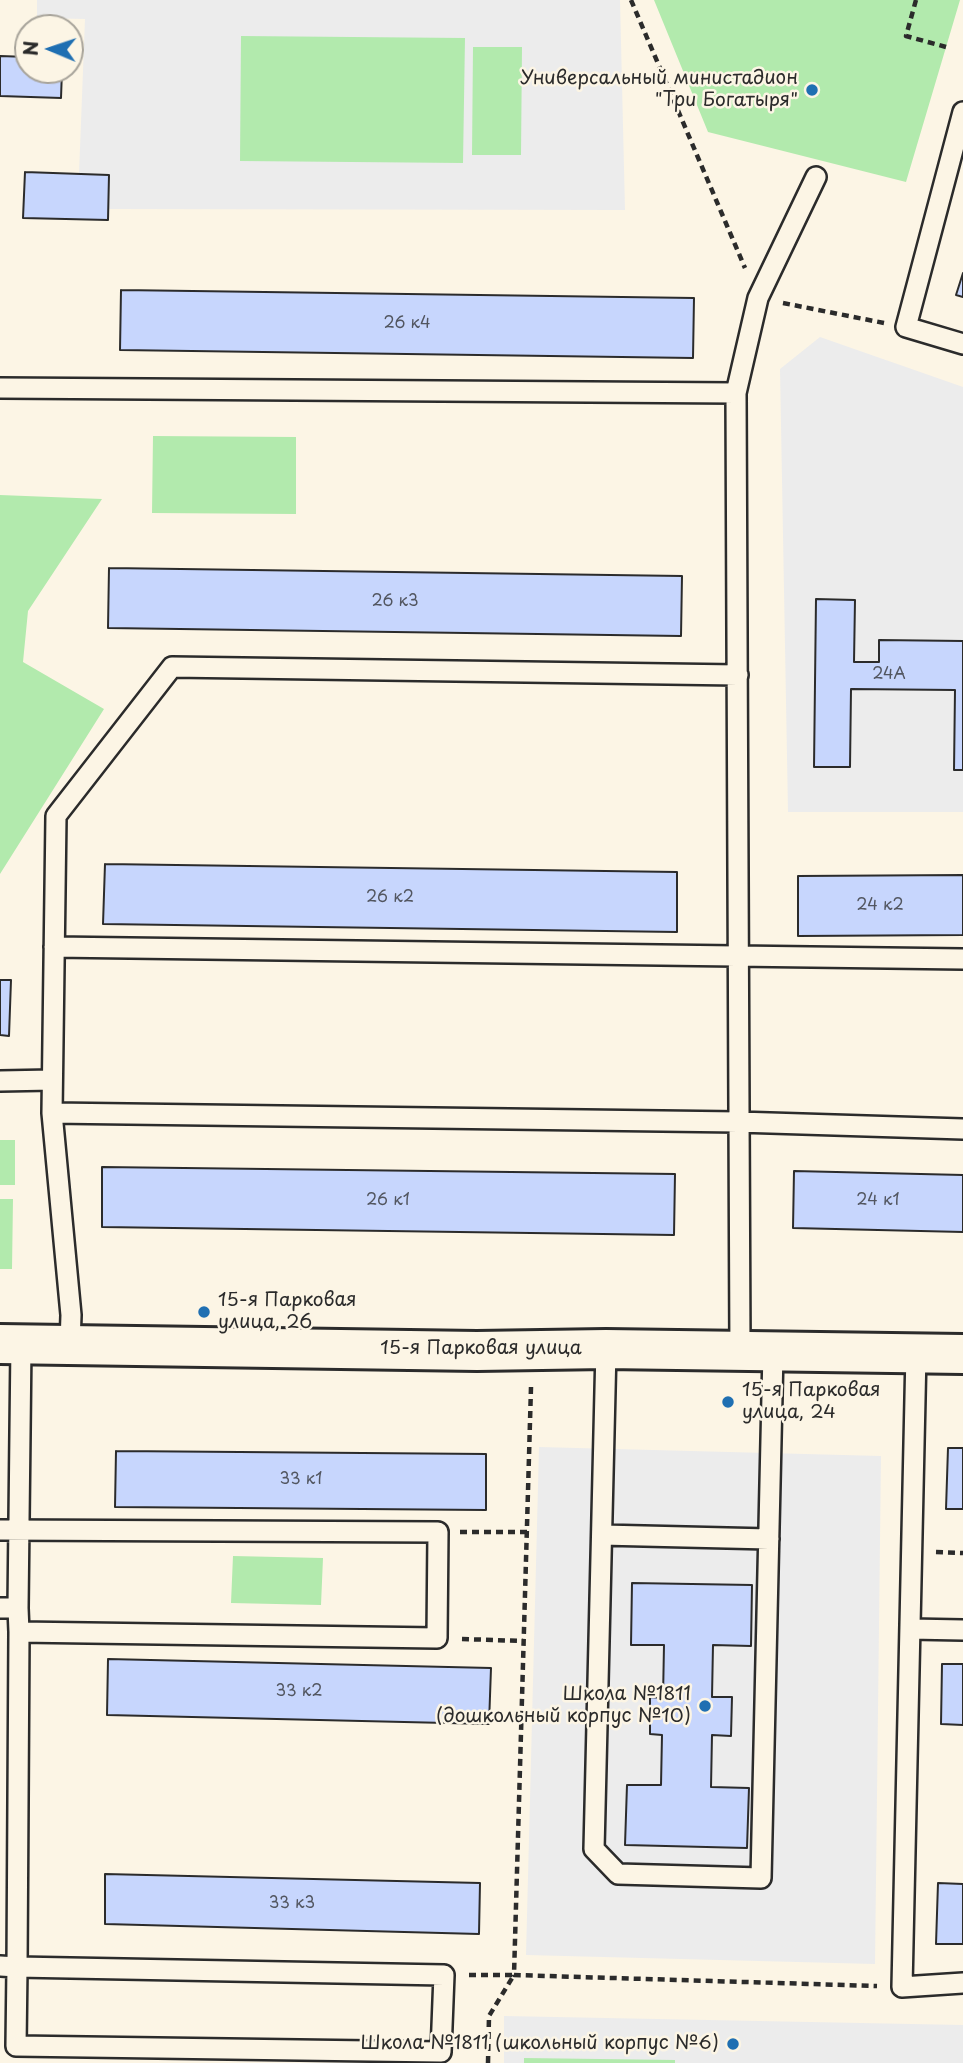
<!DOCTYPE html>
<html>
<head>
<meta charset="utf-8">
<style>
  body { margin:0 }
  #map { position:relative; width:963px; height:2063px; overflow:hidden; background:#fcf5e5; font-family:"Playpen Sans",sans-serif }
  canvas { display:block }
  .north { position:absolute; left:14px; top:14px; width:70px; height:70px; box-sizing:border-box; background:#fcf5e5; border:2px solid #a8a49b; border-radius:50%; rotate:272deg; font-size:19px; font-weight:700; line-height:28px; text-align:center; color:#2b2b2b }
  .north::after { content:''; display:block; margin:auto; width:24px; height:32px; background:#1f6fb2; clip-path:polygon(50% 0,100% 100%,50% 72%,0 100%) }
</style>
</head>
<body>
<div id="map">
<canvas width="963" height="2063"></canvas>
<div class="north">N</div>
</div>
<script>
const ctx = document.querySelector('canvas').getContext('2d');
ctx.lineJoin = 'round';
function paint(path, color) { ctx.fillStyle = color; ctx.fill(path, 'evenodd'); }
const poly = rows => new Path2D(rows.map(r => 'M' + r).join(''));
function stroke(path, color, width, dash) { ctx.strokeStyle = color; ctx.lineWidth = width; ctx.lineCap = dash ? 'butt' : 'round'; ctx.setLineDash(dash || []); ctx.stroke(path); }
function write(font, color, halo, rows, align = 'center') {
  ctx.font = font + ' "Playpen Sans",sans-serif'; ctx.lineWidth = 5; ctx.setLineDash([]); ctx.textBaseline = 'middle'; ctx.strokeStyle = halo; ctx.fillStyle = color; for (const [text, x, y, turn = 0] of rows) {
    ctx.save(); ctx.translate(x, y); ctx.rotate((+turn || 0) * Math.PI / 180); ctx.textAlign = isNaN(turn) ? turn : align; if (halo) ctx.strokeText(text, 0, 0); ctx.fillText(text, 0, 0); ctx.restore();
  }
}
paint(poly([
  [37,0,620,0,625,210,109,209,109,175,79,174,85,19,37,18],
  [820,337,963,387,963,812,788,812,780,369],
  [539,1447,881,1456,875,1964,526,1955],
  [504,2016,963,2025,963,2063,504,2063]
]), '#ececec');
paint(poly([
  [654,0,960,0,906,182,708,132],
  [241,36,465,38,463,163,240,161],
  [473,47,522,47,521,155,472,155],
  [153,436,296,437,296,514,152,513],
  [0,495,102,499,28,611,23,662,104,709,0,874],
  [0,1140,15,1140,15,1185,0,1185],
  [0,1199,13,1199,12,1269,0,1269],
  [233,1556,323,1558,321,1605,231,1603],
  [524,2058,675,2060,675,2063,524,2063]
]), '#b2eaad');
const building = poly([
  [0,56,28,57,28,70,62,70,61,98,0,96,0,56],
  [25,172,109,175,108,220,23,218,25,172],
  [963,273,963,297,956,295,963,273],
  [121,290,694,298,693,358,120,350,121,290],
  [109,568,682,576,681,636,108,628,109,568],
  [816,599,855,600,854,662,879,662,879,640,963,641,963,770,954,770,955,690,851,689,850,767,814,767,816,599],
  [105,864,677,872,677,932,103,924,105,864],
  [963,875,963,935,798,936,798,876,963,875],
  [0,980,11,980,9,1036,0,1035,0,980],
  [102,1167,675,1174,674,1235,102,1227,102,1167],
  [794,1171,963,1175,963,1232,793,1228,794,1171],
  [948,1448,963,1448,963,1509,946,1509,948,1448],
  [116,1451,486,1454,486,1510,115,1507,116,1451],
  [632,1583,752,1585,751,1646,713,1645,712,1697,732,1697,731,1736,712,1735,711,1787,749,1788,747,1848,625,1845,627,1785,661,1785,662,1735,650,1734,650,1697,663,1698,664,1645,631,1645,632,1583],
  [108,1659,491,1668,489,1724,107,1715,108,1659],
  [942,1664,963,1664,963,1725,941,1724,942,1664],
  [105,1874,480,1883,479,1934,105,1924,105,1874],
  [938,1883,963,1884,963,1944,936,1944,938,1883]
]);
paint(building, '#c7d6fd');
stroke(building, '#2b2b2b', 2);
const lane = poly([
  [963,112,906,327,963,344],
  [0,388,736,393,740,1352],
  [736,393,758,298,816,177],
  [54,947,963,959],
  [0,1081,52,1080],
  [52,1113,738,1122,963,1129],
  [70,1344,71,1315,52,1113,56,816,172,667,738,675],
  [606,1349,594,1849,618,1874,761,1878,773,1352],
  [916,1353,902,1987,963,1983],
  [0,1530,438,1532,437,1638,19,1632],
  [602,1535,769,1539],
  [0,1608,18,1608],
  [910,1629,963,1630],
  [0,1966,17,1967,444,1975,441,2052,16,2046,17,1967,19,1632,18,1608,21,1344]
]);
const secondary = poly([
  [0,1344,477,1351,606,1349,963,1354]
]);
stroke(lane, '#2b2b2b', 24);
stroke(secondary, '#2b2b2b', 44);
stroke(poly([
  [631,0,745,268],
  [916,0,906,36,946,47],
  [783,303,884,323],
  [531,1387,514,1975,877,1986],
  [460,1532,527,1532],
  [936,1552,963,1553],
  [462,1639,523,1641],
  [469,1975,513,1975],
  [488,2063,489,2016,514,1975]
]), '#2b2b2b', 4.5, [7, 5]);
stroke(lane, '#fcf5e5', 19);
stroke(secondary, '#fcf5e5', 38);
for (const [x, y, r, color] of [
  [812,90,7,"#1f6fb2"],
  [204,1312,7,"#1f6fb2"],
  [728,1402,7,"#1f6fb2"],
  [705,1706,7,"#1f6fb2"],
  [733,2044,7,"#1f6fb2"]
]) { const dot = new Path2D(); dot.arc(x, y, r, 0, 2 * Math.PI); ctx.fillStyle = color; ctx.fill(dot); stroke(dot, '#fcf5e5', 2.5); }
write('16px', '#525660', null, [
  ["26 к4",407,324],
  ["26 к3",395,602],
  ["24А",889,675],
  ["26 к2",390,898],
  ["24 к2",880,906],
  ["26 к1",388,1201],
  ["24 к1",878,1201],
  ["33 к1",301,1480],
  ["33 к2",299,1692],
  ["33 к3",292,1904]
]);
write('19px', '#2b2b2b', '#fcf5e5', [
  ["Универсальный министадион",798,79],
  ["\"Три Богатыря\"",798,101],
  ["15-я Парковая",218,1301,"left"],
  ["улица, 26",218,1323,"left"],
  ["15-я Парковая",742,1391,"left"],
  ["улица, 24",742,1413,"left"],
  ["Школа №1811",691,1695],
  ["(дошкольный корпус №10)",691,1717],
  ["Школа №1811 (школьный корпус №6)",719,2044]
], 'right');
write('19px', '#2b2b2b', '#fcf5e5', [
  ["15-я Парковая улица",481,1349]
]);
</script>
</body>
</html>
